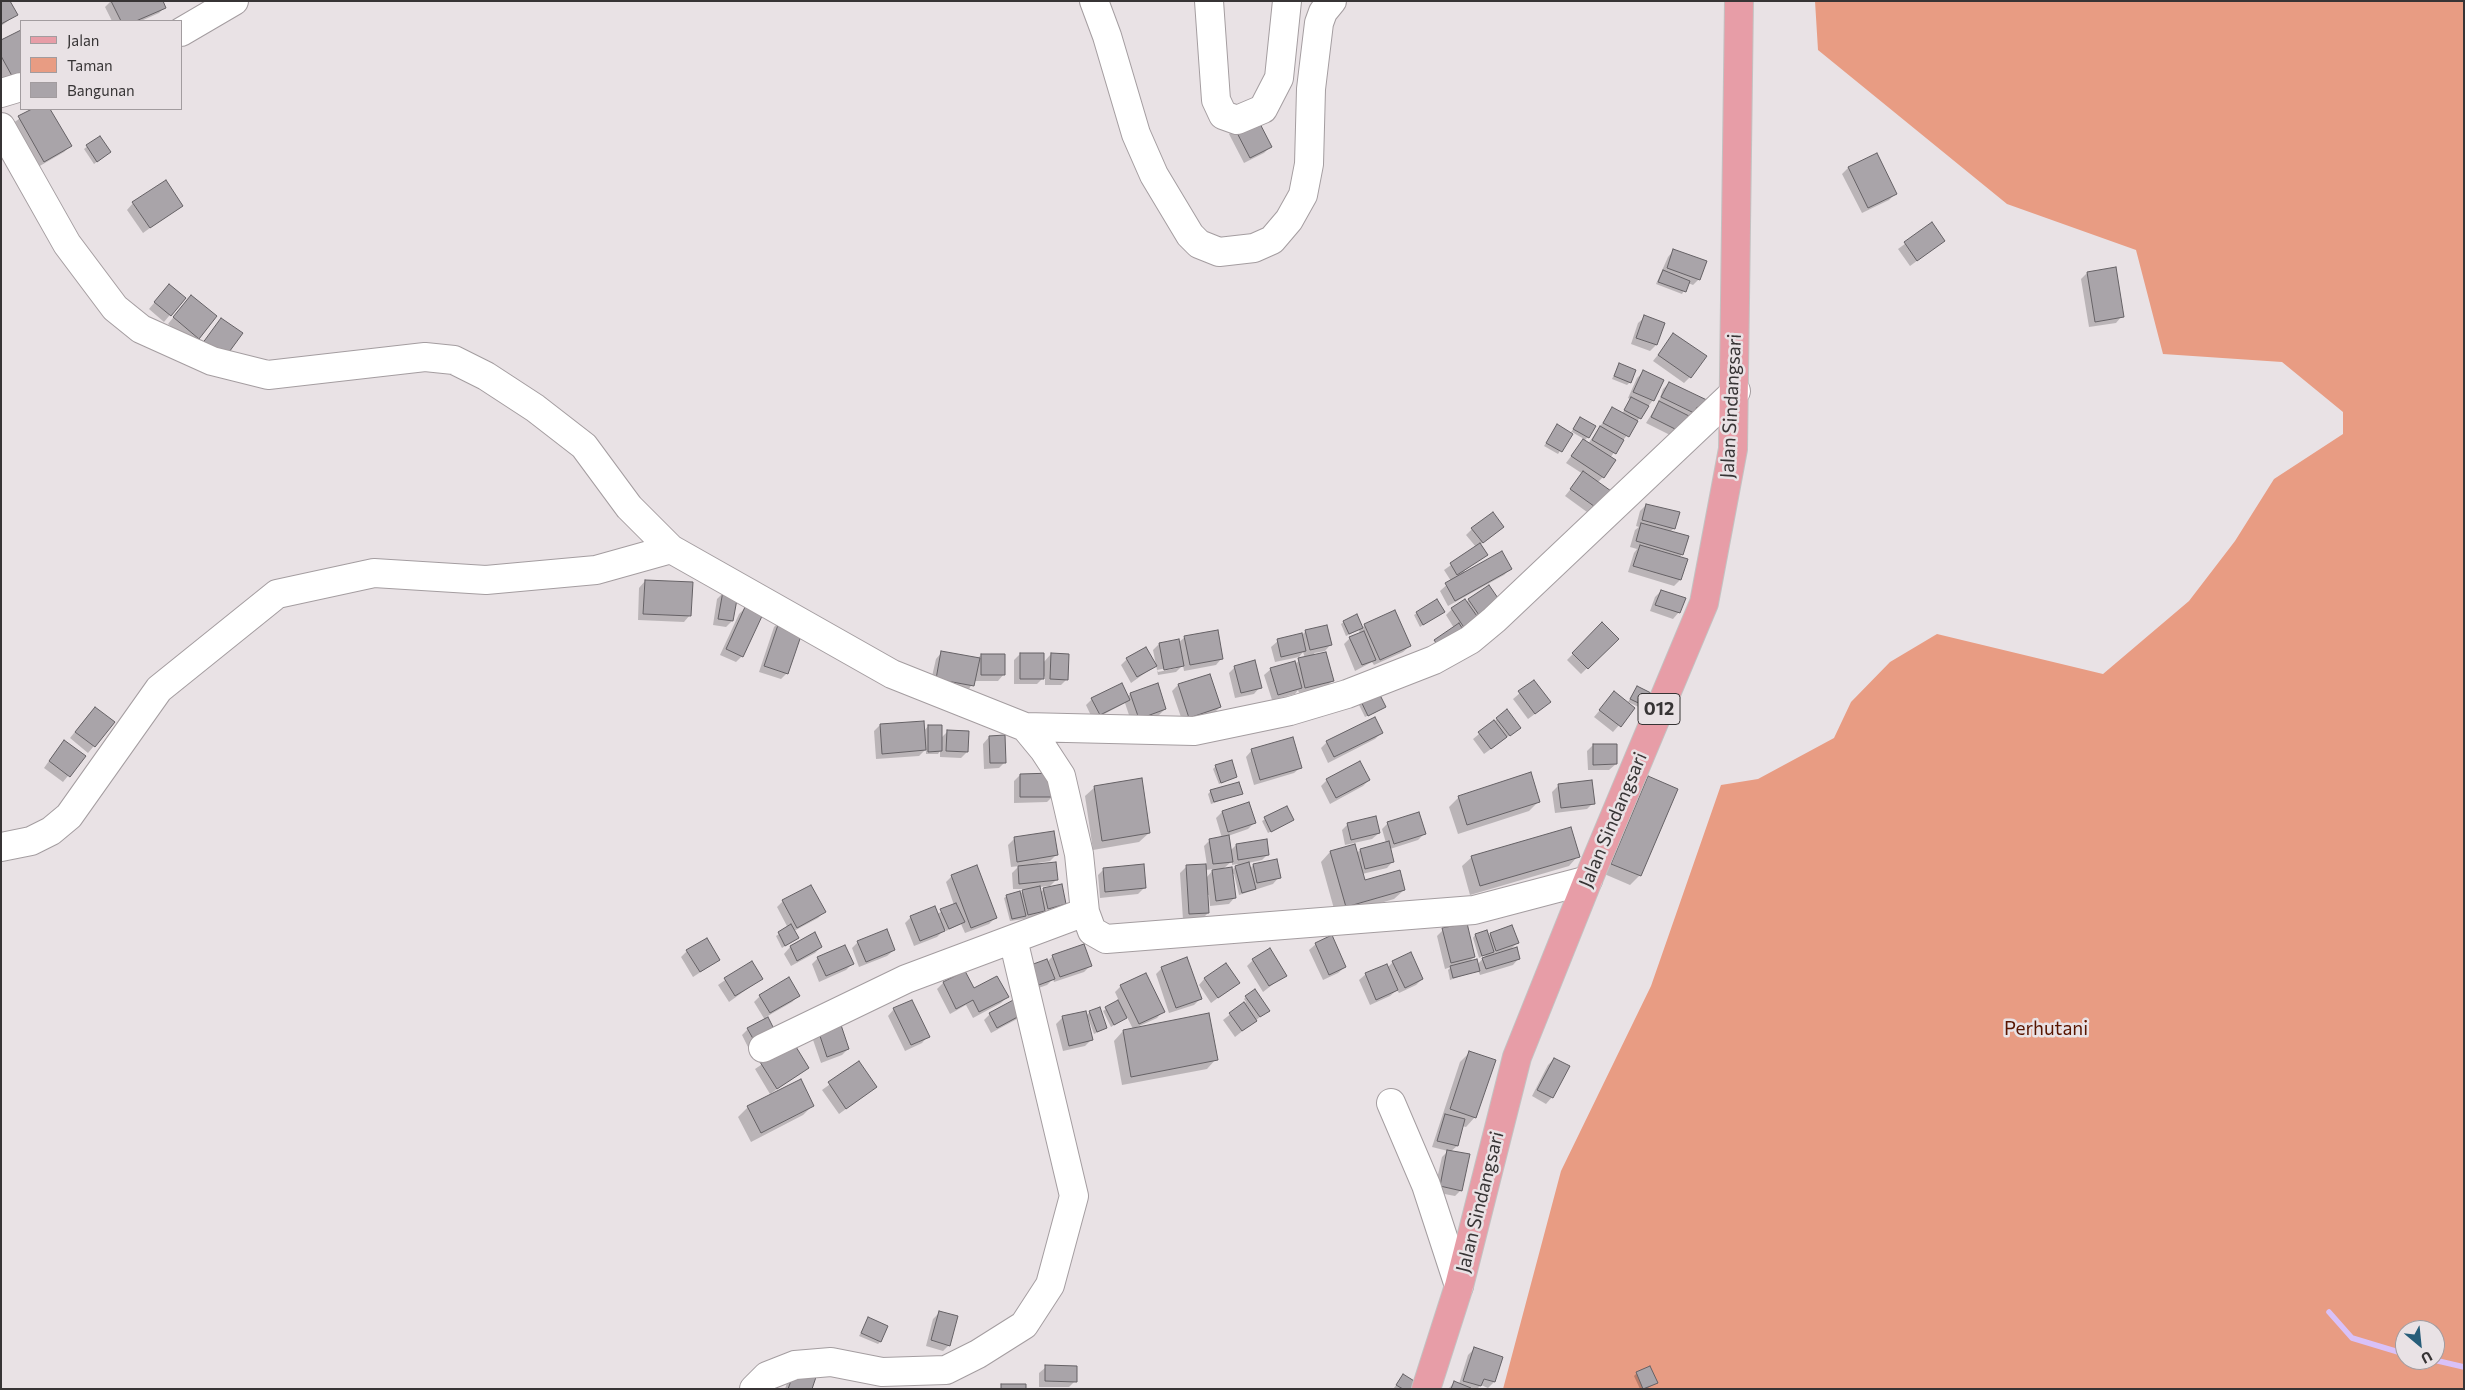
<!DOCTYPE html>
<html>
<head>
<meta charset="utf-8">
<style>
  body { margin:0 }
  #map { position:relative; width:2465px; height:1390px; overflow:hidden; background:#e9e2e5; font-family:Commissioner,sans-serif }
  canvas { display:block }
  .frame { position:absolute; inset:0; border:2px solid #373435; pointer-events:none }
  .legend { position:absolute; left:20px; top:20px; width:162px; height:90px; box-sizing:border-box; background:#e9e2e5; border:1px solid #a29c9f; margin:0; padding:6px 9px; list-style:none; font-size:15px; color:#373435 }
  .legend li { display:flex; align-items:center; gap:10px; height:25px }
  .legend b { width:25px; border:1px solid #a29c9f }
  .north { position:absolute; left:2395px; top:1320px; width:50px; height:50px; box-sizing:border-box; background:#e9e2e5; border:1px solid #a29c9f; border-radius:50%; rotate:152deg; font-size:14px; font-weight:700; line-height:20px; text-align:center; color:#373435 }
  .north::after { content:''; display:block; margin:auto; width:18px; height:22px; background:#275d79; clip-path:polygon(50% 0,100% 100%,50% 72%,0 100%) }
</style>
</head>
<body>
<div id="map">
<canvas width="2465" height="1390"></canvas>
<div class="frame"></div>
<ul class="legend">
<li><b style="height:6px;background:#e79da7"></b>Jalan</li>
<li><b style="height:14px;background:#e89c83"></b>Taman</li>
<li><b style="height:14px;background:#a9a4a9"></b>Bangunan</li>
</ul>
<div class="north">U</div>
</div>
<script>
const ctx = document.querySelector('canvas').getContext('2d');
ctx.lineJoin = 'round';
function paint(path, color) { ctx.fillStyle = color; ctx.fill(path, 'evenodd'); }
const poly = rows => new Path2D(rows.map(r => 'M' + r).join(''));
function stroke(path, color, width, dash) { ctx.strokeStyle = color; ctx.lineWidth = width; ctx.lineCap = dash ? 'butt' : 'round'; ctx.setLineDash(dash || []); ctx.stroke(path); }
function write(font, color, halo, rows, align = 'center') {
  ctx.font = font + ' Commissioner,sans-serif'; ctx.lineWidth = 5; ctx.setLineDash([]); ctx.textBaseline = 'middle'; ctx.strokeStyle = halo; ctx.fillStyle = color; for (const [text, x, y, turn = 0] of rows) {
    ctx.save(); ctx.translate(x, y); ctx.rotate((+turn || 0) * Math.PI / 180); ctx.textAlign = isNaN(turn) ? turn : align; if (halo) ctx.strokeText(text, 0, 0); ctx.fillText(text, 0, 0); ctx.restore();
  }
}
paint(poly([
  [1815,1,2464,1,2464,1389,1503,1389,1561,1171,1651,986,1721,785,1758,779,1834,738,1851,702,1890,662,1937,634,2103,674,2189,601,2235,541,2274,479,2343,434,2343,412,2282,362,2163,354,2136,250,2007,204,1818,50],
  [2405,1330,2435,1330,2435,1360,2405,1360]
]), '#e89c83');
paint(poly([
  [1,1,16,15,1,26],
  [111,1,162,1,165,7,159,13,141,21,112,21,105,7],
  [21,31,21,86,1,82,1,42],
  [34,109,49,109,70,146,64,152,38,167,13,123],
  [1235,128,1270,147,1264,153,1244,163,1229,134],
  [99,137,110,152,94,164,84,149],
  [1848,168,1895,194,1889,200,1862,213,1842,174],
  [133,203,182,205,143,233,127,210],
  [1932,224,1944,241,1910,266,1898,249],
  [1674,250,1699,279,1693,285,1688,283,1682,294,1656,284,1668,257],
  [2087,273,2122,316,2116,323,2089,327,2081,279],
  [163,292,184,298,164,322,149,309],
  [185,303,198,338,192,344,168,324],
  [1645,317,1656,345,1650,351,1631,344,1638,323],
  [1674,335,1690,377,1684,383,1653,361],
  [1619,364,1630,382,1627,385,1612,379],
  [1643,372,1653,400,1610,458,1603,477,1597,483,1598,520,1565,496,1583,474,1566,463,1584,439,1572,432,1558,454,1544,446,1557,426,1570,434,1580,418,1588,437,1584,441,1588,444,1612,409,1622,414,1630,399,1628,398,1637,378],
  [1669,383,1709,402,1699,417,1691,413,1688,417,1676,438,1646,423,1658,404,1663,389],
  [1646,505,1674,528,1670,532,1682,554,1679,558,1680,580,1674,586,1628,572,1634,553,1637,549,1630,547,1635,530,1639,527,1636,526,1640,511],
  [1472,529,1496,533,1480,545,1486,555,1464,571,1465,573,1510,569,1504,575,1448,606,1440,591,1451,581,1444,570,1476,547,1466,535],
  [645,581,690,615,684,622,638,620,639,588],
  [1661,591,1679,612,1673,619,1650,611,1655,597],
  [723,593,732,621,726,627,713,625,717,599],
  [1469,600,1500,604,1436,658,1429,647,1454,628,1446,615,1452,609],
  [1436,601,1443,612,1420,627,1414,615],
  [745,608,742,656,736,662,720,655,739,614],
  [780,621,787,673,781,679,759,672,774,627],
  [1344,622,1362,628,1365,625,1410,646,1403,652,1374,665,1372,662,1355,671,1344,644,1350,638,1360,634,1359,630,1346,636,1341,624],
  [1602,624,1617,639,1581,674,1567,660],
  [1306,631,1331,644,1325,651,1314,653,1332,681,1326,687,1299,693,1298,690,1295,694,1272,700,1264,675,1271,669,1294,664,1305,658,1303,652,1299,657,1275,662,1271,647,1278,641,1301,636],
  [1185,637,1222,658,1216,665,1184,671,1183,665,1176,672,1158,675,1153,650,1159,644,1178,643],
  [1177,666,1177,668,1158,672,1157,670],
  [942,652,977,659,981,655,1004,674,998,681,974,681,967,692,930,685,936,659],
  [1020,654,1043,663,1051,654,1067,679,1061,685,1045,685,1045,676,1037,684,1014,684,1014,660],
  [1127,659,1155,666,1131,683,1121,665],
  [1235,667,1260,687,1254,694,1235,698,1229,673],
  [1534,681,1543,708,1528,719,1513,699],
  [1157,685,1165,709,1159,715,1132,724,1125,703,1093,720,1086,705,1092,699,1127,697,1130,694],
  [1178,685,1220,707,1214,713,1183,723,1172,691],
  [1637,687,1648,707,1645,710,1628,702],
  [1614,693,1634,708,1613,732,1594,717],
  [1357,701,1381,709,1365,717],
  [89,714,113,723,88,753,70,738],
  [1497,719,1517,730,1484,754,1473,739],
  [880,725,924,731,928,726,941,738,947,732,967,752,961,758,940,757,940,751,938,754,926,754,926,749,919,756,876,759,874,731],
  [1381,733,1375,739,1328,763,1321,748,1327,742],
  [989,737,1005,762,999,768,984,769,983,744],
  [1593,745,1616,764,1609,770,1588,770,1587,751],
  [58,748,84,756,63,782,44,768],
  [1252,750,1301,767,1294,773,1254,785,1246,757],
  [1216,766,1236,777,1219,784,1213,769],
  [1020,775,1053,796,1047,802,1014,803,1014,781],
  [1649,778,1640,875,1630,885,1602,873,1639,787],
  [1327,780,1369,780,1363,786,1330,804,1321,786],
  [1559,785,1593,803,1587,809,1555,813,1552,792],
  [1095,787,1149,833,1139,842,1093,850,1085,796],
  [1211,791,1241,793,1211,804,1208,794],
  [1459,797,1539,801,1529,811,1458,834,1449,807],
  [1249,804,1254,823,1248,829,1228,836,1230,851,1236,845,1268,854,1262,860,1248,863,1250,869,1253,865,1279,877,1273,884,1239,895,1234,874,1232,874,1235,897,1229,904,1210,906,1209,895,1207,895,1208,913,1202,919,1183,920,1180,873,1187,866,1207,865,1204,846,1210,840,1222,838,1216,818,1222,812],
  [1232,861,1232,865,1238,864,1231,871,1223,869],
  [1214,869,1206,878,1205,870],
  [1286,807,1293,820,1268,833,1262,821],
  [1388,823,1424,834,1418,840,1390,849,1393,861,1387,868,1362,874,1364,882,1404,890,1394,899,1336,916,1321,862,1330,852,1356,854,1360,850,1386,843,1382,829],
  [1348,824,1379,833,1372,839,1345,845,1342,830],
  [1014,839,1056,855,1050,861,1038,863,1056,880,1050,886,1039,887,1040,893,1044,889,1065,904,1062,907,1044,911,1037,917,1010,921,1004,898,1007,896,1019,895,1023,891,1033,889,1013,889,1012,873,1019,866,1011,867,1008,845],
  [1578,856,1569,866,1470,895,1462,866,1472,857],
  [1104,869,1144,888,1138,894,1100,898,1098,875],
  [952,876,995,918,989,924,965,933,961,924,946,931,945,929,937,937,914,946,905,923,911,917,937,914,954,905,946,882],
  [783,901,824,912,818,918,794,931,798,938,782,948,776,936,788,928,777,907],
  [1443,930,1474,957,1468,963,1477,965,1486,955,1479,958,1473,938,1475,935,1488,937,1490,934,1517,943,1509,951,1519,958,1513,965,1480,975,1478,970,1450,980,1448,970,1451,967,1445,969,1437,936],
  [814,934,821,947,815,953,791,966,784,954,790,947],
  [858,942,894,950,887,956,859,967,852,948],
  [1316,944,1345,967,1338,973,1323,980,1309,950],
  [687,951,719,960,693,977,681,957],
  [1053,956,1090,966,1084,972,1054,982,1053,979,1047,985,1030,991,1047,962],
  [818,958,852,964,846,970,819,982,812,964],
  [1253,960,1285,975,1263,992,1247,966],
  [751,962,761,979,729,1002,718,985],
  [1393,962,1422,979,1416,985,1399,993,1397,990,1390,996,1370,1005,1359,980,1366,974,1387,968],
  [1162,968,1200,999,1194,1005,1169,1013,1156,974],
  [965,972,974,989,1007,997,1001,1003,973,1018,966,1005,950,1014,937,989,943,983],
  [1205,978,1238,983,1211,1003,1199,985],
  [1121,986,1163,1011,1157,1018,1137,1027,1216,1059,1207,1069,1122,1085,1114,1041,1123,1031,1133,1029,1127,1017,1111,1027,1103,1011,1119,1001,1115,992],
  [760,996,798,996,792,1002,766,1017,775,1033,769,1039,749,1049,742,1035,748,1029,765,1020,754,1002],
  [1246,997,1265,1013,1235,1037,1223,1020,1246,1002,1244,999],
  [894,1009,928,1036,922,1043,905,1051,888,1016],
  [1090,1012,1106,1028,1094,1034,1088,1018,1087,1019,1092,1039,1085,1046,1063,1051,1056,1024,1062,1018,1086,1016],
  [1023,1013,1017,1019,991,1033,984,1020,990,1014],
  [818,1031,848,1049,842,1055,821,1063,812,1037],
  [792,1044,808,1068,770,1094,755,1069],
  [1469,1053,1475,1117,1466,1127,1462,1126,1457,1146,1450,1152,1461,1190,1455,1196,1434,1192,1442,1157,1448,1151,1432,1147,1460,1062],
  [1554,1059,1552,1097,1546,1104,1532,1096,1548,1065],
  [859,1063,876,1087,839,1114,822,1090],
  [813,1105,803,1115,751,1142,738,1117,748,1107],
  [939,1313,949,1345,943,1351,926,1346,933,1319],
  [868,1319,880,1342,878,1344,859,1336],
  [1474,1349,1494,1382,1488,1388,1481,1385,1477,1389,1448,1389,1455,1382,1459,1384,1468,1355],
  [1046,1367,1075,1381,1069,1387,1039,1387,1039,1373],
  [1637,1373,1656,1383,1646,1389,1640,1389,1634,1376],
  [1403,1375,1415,1389,1394,1388],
  [789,1377,810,1389,785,1389]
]), '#0003');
stroke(poly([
  [2329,1312,2352,1338,2405,1354],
  [2434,1360,2464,1367]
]), '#d9c1f8', 5.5);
const building = poly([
  [1,1,10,1,18,15,1,24,1,1],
  [111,1,163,1,166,8,136,21,121,21,111,1],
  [21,30,21,82,17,85,1,56,1,40,21,30],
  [32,109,50,109,72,146,44,162,18,116,32,109],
  [1256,116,1272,147,1250,158,1234,127,1256,116],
  [100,136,111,152,97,162,86,145,100,136],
  [1877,153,1897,194,1868,208,1848,167,1877,153],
  [166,180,183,206,150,228,132,202,166,180],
  [1932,222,1945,241,1917,261,1904,242,1932,222],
  [1673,249,1707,261,1700,280,1667,268,1673,249],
  [2116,267,2124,317,2095,322,2087,272,2116,267],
  [1663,270,1690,281,1686,292,1658,282,1663,270],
  [169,284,186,298,171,316,154,302,169,284],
  [191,295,217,316,199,339,173,317,191,295],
  [1644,315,1665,323,1657,345,1636,338,1644,315],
  [221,318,243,333,224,359,202,344,221,318],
  [1673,333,1707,356,1691,378,1658,355,1673,333],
  [1619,363,1636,370,1631,383,1614,376,1619,363],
  [1643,370,1664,380,1654,401,1633,392,1643,370],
  [1669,382,1711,402,1706,412,1697,407,1694,413,1661,397,1669,382],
  [1631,397,1649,406,1641,419,1624,410,1631,397],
  [1659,401,1691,417,1683,433,1651,417,1659,401],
  [1612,407,1638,421,1629,437,1603,423,1612,407],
  [1580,417,1596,426,1589,438,1573,429,1580,417],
  [1557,424,1573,434,1562,452,1546,443,1557,424],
  [1600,426,1624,440,1616,454,1592,440,1600,426],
  [1583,439,1616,460,1604,478,1571,456,1583,439],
  [1583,471,1618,496,1605,514,1570,489,1583,471],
  [1646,504,1680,512,1675,529,1642,520,1646,504],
  [1493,512,1504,527,1483,543,1471,528,1493,512],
  [1641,523,1689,536,1683,555,1636,541,1641,523],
  [1480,543,1488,555,1457,575,1450,563,1480,543],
  [1640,545,1688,559,1681,580,1633,566,1640,545],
  [1502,551,1512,569,1455,601,1445,583,1502,551],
  [645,580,693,582,691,616,643,614,645,580],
  [1489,585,1502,604,1481,618,1468,599,1489,585],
  [1661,590,1686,598,1680,613,1655,605,1661,590],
  [723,591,738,594,733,621,718,619,723,591],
  [1437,599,1445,612,1423,625,1416,612,1437,599],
  [1465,599,1479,619,1465,629,1451,608,1465,599],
  [745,607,763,614,743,657,726,649,745,607],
  [1395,610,1411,646,1380,660,1364,624,1395,610],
  [1357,614,1363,628,1349,634,1343,621,1357,614],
  [780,619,804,627,788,674,764,666,780,619],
  [1602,622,1619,639,1588,669,1572,653,1602,622],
  [1459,623,1467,636,1443,653,1434,640,1459,623],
  [1327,625,1332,645,1310,650,1305,630,1327,625],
  [1218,630,1223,659,1190,665,1184,636,1218,630],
  [1364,631,1376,660,1362,665,1349,637,1364,631],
  [1302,633,1306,651,1281,657,1277,639,1302,633],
  [1179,639,1184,666,1164,670,1159,643,1179,639],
  [1146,647,1157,666,1137,677,1126,658,1146,647],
  [941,651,980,658,974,686,936,679,941,651],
  [1326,652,1334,681,1305,688,1298,658,1326,652],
  [1020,653,1044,653,1044,679,1020,679,1020,653],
  [1051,653,1069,654,1068,680,1050,679,1051,653],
  [981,654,1005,654,1005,675,981,675,981,654],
  [1255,660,1262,688,1241,693,1234,666,1255,660],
  [1295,661,1302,688,1278,695,1270,668,1295,661],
  [1210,674,1221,707,1189,718,1178,684,1210,674],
  [1534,680,1551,702,1535,714,1518,691,1534,680],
  [1122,683,1130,700,1100,715,1091,698,1122,683],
  [1158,683,1166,709,1139,719,1130,693,1158,683],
  [1637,686,1655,695,1649,708,1630,699,1637,686],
  [1377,689,1386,707,1368,716,1359,697,1377,689],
  [1614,691,1635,708,1621,727,1599,710,1614,691],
  [95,707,115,722,95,747,75,732,95,707],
  [1507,709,1521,728,1510,736,1496,718,1507,709],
  [1375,717,1383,733,1334,757,1326,741,1375,717],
  [1494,720,1507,737,1491,749,1478,732,1494,720],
  [924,721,926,750,882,754,880,724,924,721],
  [928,725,942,725,942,751,928,752,928,725],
  [947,730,969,731,968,752,946,751,947,730],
  [1005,735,1006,763,990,763,989,736,1005,735],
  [1293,737,1302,768,1260,780,1251,749,1293,737],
  [64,740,86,756,70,777,49,761,64,740],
  [1593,744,1617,744,1617,764,1593,765,1593,744],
  [1232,760,1237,777,1221,783,1215,765,1232,760],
  [1360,761,1370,780,1336,798,1326,779,1360,761],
  [1531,772,1540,802,1467,825,1458,796,1531,772],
  [1054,773,1054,797,1020,797,1020,774,1054,773],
  [1648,776,1678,789,1641,876,1611,864,1648,776],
  [1142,778,1150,833,1102,841,1094,786,1142,778],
  [1592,780,1595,804,1561,808,1558,784,1592,780],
  [1239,782,1243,794,1214,802,1210,790,1239,782],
  [1249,802,1256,823,1228,832,1222,811,1249,802],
  [1287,806,1294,820,1271,832,1264,817,1287,806],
  [1419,812,1426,834,1394,844,1387,822,1419,812],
  [1376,816,1380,833,1351,840,1347,823,1376,816],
  [1571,827,1580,857,1480,886,1471,856,1571,827],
  [1054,831,1058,855,1017,862,1014,837,1054,831],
  [1229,835,1233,862,1213,864,1209,839,1229,835],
  [1267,839,1269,855,1238,860,1236,844,1267,839],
  [1389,841,1394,862,1365,869,1360,849,1389,841],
  [1355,844,1365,880,1400,870,1405,890,1346,907,1330,851,1355,844],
  [1277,859,1281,878,1257,883,1253,864,1277,859],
  [1056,862,1058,880,1019,884,1018,866,1056,862],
  [1249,862,1256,889,1242,893,1235,866,1249,862],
  [1144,864,1146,888,1105,892,1103,868,1144,864],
  [1206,864,1209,913,1189,914,1186,865,1206,864],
  [977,865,997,918,971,928,951,875,977,865],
  [1232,867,1236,898,1216,901,1212,870,1232,867],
  [1062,884,1066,904,1048,909,1043,888,1062,884],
  [811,885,826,912,797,928,782,900,811,885],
  [1040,886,1045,911,1028,915,1022,890,1040,886],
  [1020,891,1026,916,1012,919,1006,895,1020,891],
  [956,903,965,922,949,929,940,909,956,903],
  [935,906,945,931,920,941,910,916,935,906],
  [1467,923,1475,957,1451,963,1442,928,1467,923],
  [791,924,799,938,785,946,778,932,791,924],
  [1512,925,1519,943,1496,951,1490,933,1512,925],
  [887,929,895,950,866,962,857,941,887,929],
  [1487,930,1494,952,1482,956,1475,934,1487,930],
  [815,932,822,947,797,961,790,946,815,932],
  [1332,935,1346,967,1329,975,1315,943,1332,935],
  [707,938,720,960,700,972,686,950,707,938],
  [1084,944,1092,966,1060,977,1052,955,1084,944],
  [845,945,854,964,826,976,817,957,845,945],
  [1517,947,1520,959,1486,969,1482,958,1517,947],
  [1270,948,1287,976,1269,986,1252,959,1270,948],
  [1411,952,1423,979,1405,988,1392,961,1411,952],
  [1187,957,1202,999,1176,1008,1161,967,1187,957],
  [1047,959,1055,979,1036,986,1028,966,1047,959],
  [1477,959,1480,971,1453,978,1450,966,1477,959],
  [752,961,763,979,735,996,724,978,752,961],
  [1226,963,1240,983,1218,998,1204,978,1226,963],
  [1387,964,1398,990,1376,1000,1365,973,1387,964],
  [965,971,974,988,997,976,1009,997,979,1012,973,1000,956,1009,943,982,965,971],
  [1146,973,1165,1012,1139,1024,1120,985,1146,973],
  [789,977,800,996,770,1013,759,995,789,977],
  [1255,989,1270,1011,1260,1017,1245,996,1255,989],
  [1017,998,1025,1013,997,1028,989,1013,1017,998],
  [912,1000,930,1037,911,1045,893,1008,912,1000],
  [1118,1000,1127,1018,1114,1025,1105,1007,1118,1000],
  [1244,1002,1257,1021,1242,1031,1229,1013,1244,1002],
  [1100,1007,1107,1028,1097,1032,1089,1011,1100,1007],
  [1086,1011,1093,1040,1069,1046,1062,1016,1086,1011],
  [1209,1013,1218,1060,1131,1077,1123,1030,1209,1013],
  [768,1017,776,1033,756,1044,747,1028,768,1017],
  [840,1022,849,1049,827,1057,818,1030,840,1022],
  [793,1042,809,1068,777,1089,760,1062,793,1042],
  [1469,1051,1496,1060,1476,1118,1450,1109,1469,1051],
  [1554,1058,1570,1066,1553,1098,1537,1090,1554,1058],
  [859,1061,877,1087,846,1109,828,1082,859,1061],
  [801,1079,814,1106,761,1133,747,1106,801,1079],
  [1445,1114,1465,1119,1458,1146,1437,1141,1445,1114],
  [1447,1150,1470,1154,1462,1191,1440,1186,1447,1150],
  [939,1311,958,1316,950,1346,931,1340,939,1311],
  [868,1317,888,1326,881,1342,861,1333,868,1317],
  [1474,1347,1503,1357,1495,1382,1484,1379,1481,1386,1463,1381,1474,1347],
  [1045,1365,1077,1366,1077,1382,1045,1381,1045,1365],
  [1650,1366,1658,1383,1643,1389,1636,1372,1650,1366],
  [795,1370,816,1377,812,1389,788,1389,795,1370],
  [1403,1374,1419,1384,1416,1389,1403,1389,1396,1385,1403,1374],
  [1454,1381,1471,1388,1471,1389,1451,1389,1454,1381],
  [1001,1384,1026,1384,1026,1389,1001,1389,1001,1384]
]);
paint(building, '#a9a4a9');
stroke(building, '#656165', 1);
const minor = poly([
  [1094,1,1107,36,1136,134,1154,175,1190,235,1199,244,1219,252,1254,248,1272,240,1289,220,1303,195,1309,164,1311,89,1319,23,1323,12,1332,1],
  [1209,1,1216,100,1223,115,1237,120,1263,109,1279,78,1287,1],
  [181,32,234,1],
  [1,93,21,87],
  [1,127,67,244,115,308,141,329,212,361,268,375,425,357,454,360,486,376,535,408,584,446,629,507,671,549,892,674,1025,727,1044,750,1061,776,1079,854,1085,912,1092,931,1106,939,1474,910,1588,880],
  [1025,727,1194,731,1290,711,1347,694,1434,660,1470,640,1494,620,1736,391],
  [1,847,31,841,51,831,69,816,159,689,277,594,374,573,486,580,596,570,671,549],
  [763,1048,906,979,1085,912],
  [1391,1103,1426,1185,1459,1286],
  [754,1389,767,1376,795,1365,831,1362,882,1372,946,1370,978,1354,1024,1325,1050,1285,1074,1196,1013,939]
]);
const major = poly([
  [1426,1389,1459,1286,1517,1057,1588,880,1704,603,1733,449,1739,1]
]);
stroke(minor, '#a49da0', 30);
stroke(major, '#c3c2c2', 30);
stroke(minor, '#fff', 28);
stroke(major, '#e79da7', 28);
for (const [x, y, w] of [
  [1659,709,42]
]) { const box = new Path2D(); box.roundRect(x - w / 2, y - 15.5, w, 31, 4); ctx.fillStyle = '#e9e2e5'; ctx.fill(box); stroke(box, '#373435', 1); }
write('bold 18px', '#373435', null, [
  ["012",1659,709]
]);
write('19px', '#373435', '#e9e2e5', [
  ["Jalan Sindangsari",1731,406,-87],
  ["Jalan Sindangsari",1613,820,-67],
  ["Jalan Sindangsari",1480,1202,-76]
]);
write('19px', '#581500', '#e9e2e5', [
  ["Perhutani",2046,1029]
]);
</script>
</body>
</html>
